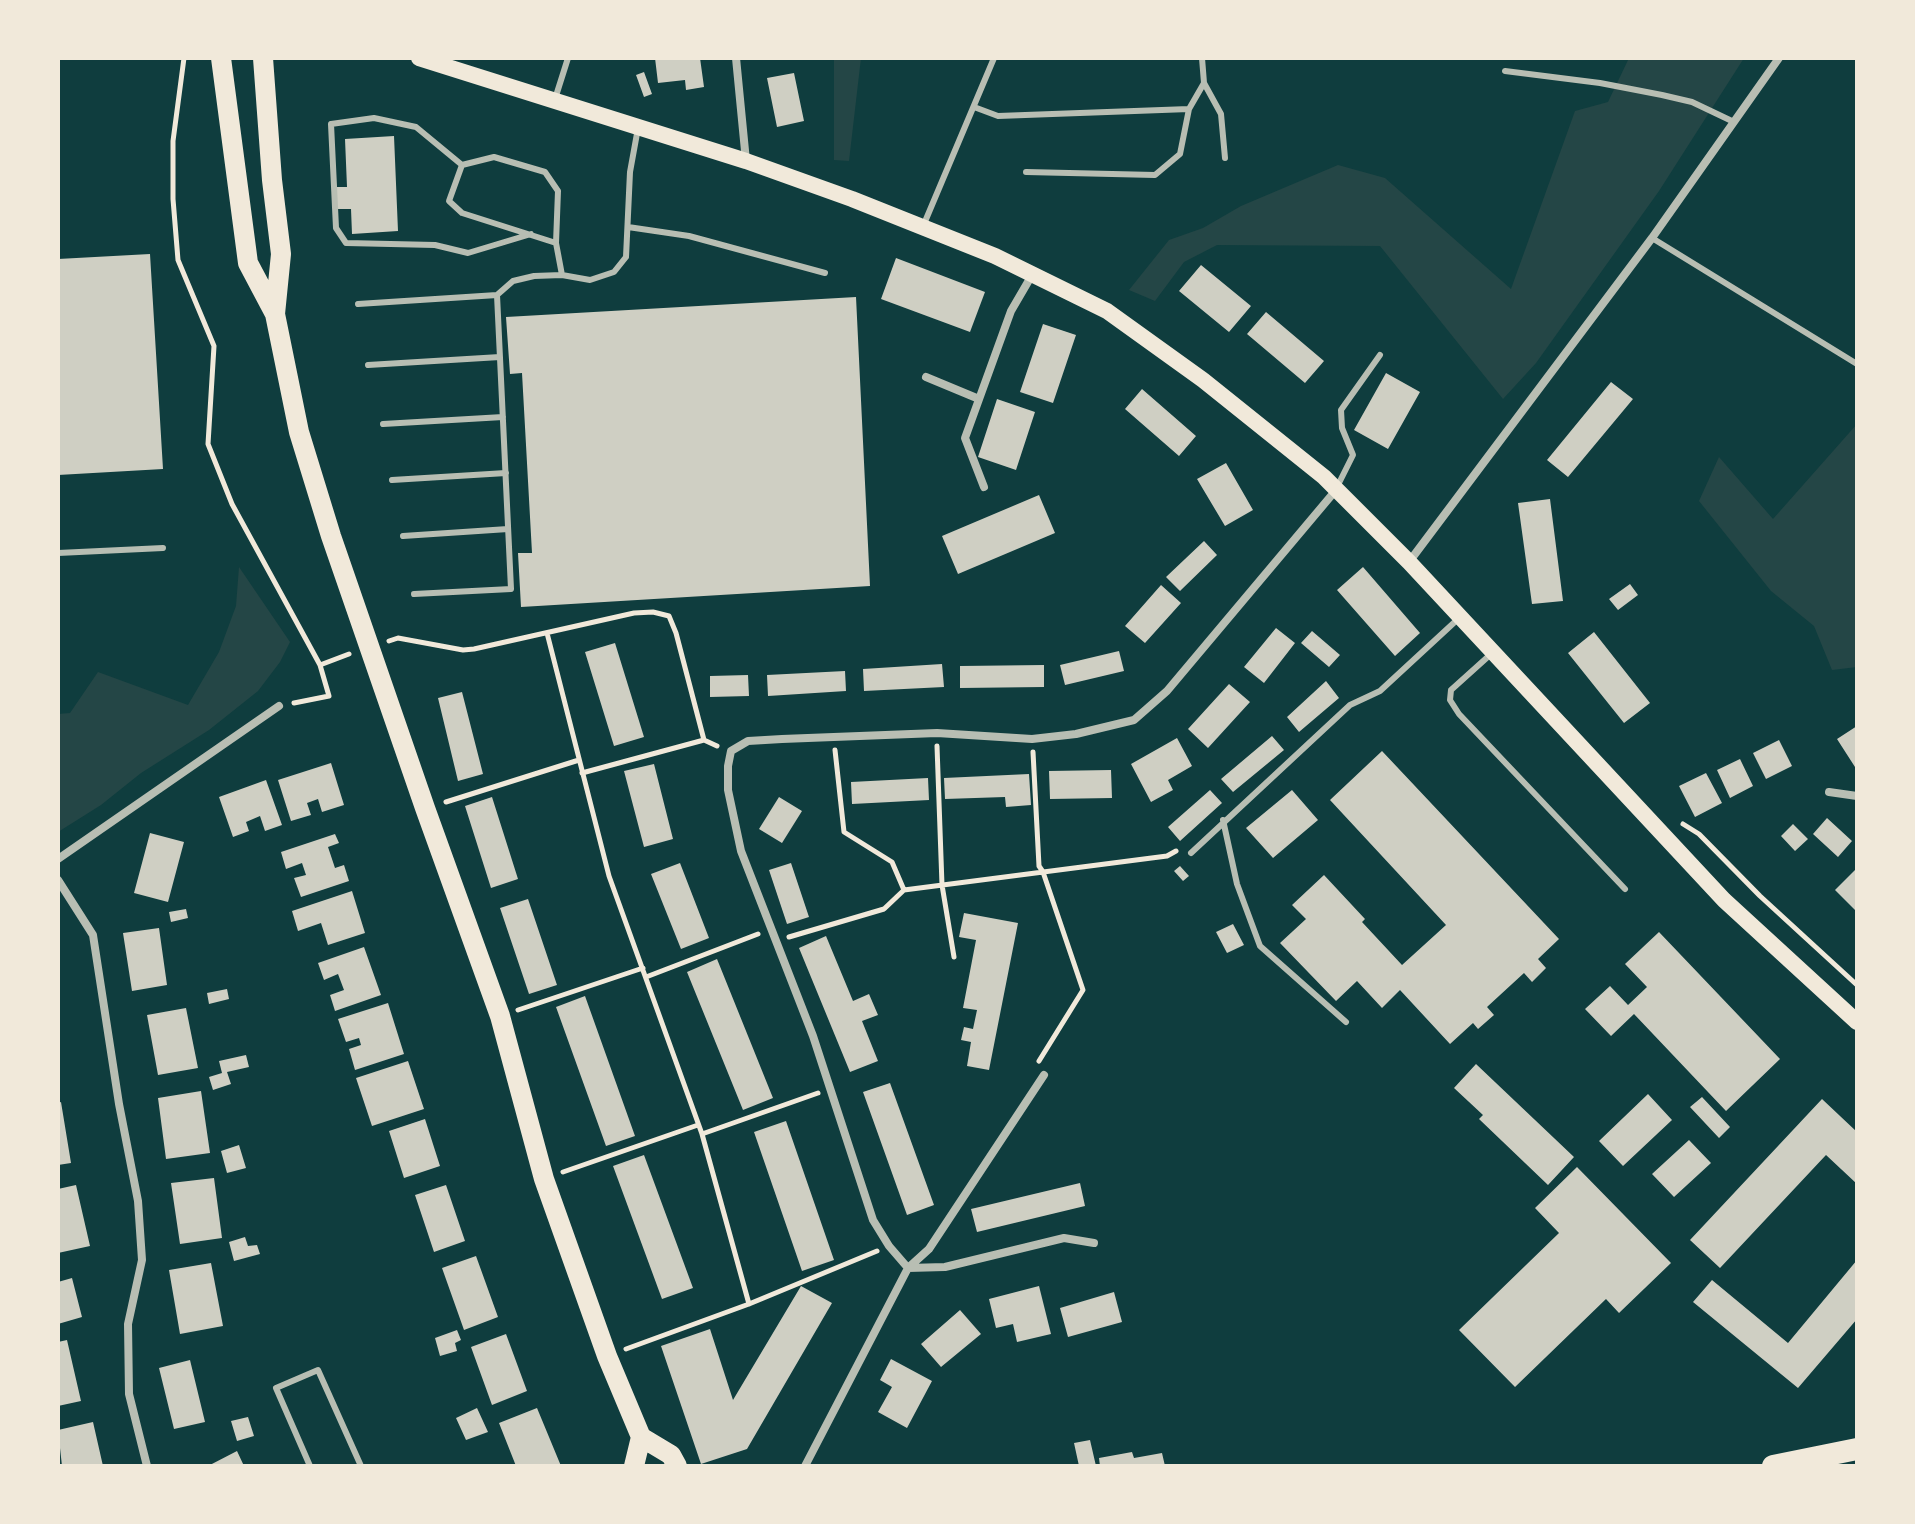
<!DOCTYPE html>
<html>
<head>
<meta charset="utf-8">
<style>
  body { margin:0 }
  #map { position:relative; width:1915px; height:1524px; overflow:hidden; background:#0f3d3e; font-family:"IBM Plex Sans",sans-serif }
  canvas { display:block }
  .frame { position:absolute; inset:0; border:60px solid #f1e9da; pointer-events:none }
</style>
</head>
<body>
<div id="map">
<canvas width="1915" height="1524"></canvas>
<div class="frame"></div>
</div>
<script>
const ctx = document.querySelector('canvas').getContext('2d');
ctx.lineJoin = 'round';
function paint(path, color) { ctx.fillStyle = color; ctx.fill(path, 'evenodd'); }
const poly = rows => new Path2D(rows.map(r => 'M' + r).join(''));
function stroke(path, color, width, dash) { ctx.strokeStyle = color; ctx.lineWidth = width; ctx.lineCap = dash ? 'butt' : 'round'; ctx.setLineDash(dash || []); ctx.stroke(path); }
paint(poly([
  [834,58,861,58,849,161,834,160],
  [1629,58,1744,58,1659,191,1536,363,1503,399,1380,246,1217,245,1184,262,1155,301,1129,290,1169,240,1203,228,1241,206,1338,165,1385,178,1511,289,1575,111,1608,102],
  [1857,424,1857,667,1832,670,1814,626,1771,591,1699,501,1719,457,1773,519],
  [239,567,290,642,280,662,258,691,209,730,141,773,101,805,58,832,58,714,70,713,98,672,188,705,219,652,236,606]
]), '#244646');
paint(poly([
  [655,58,700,58,704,87,686,90,685,80,658,83],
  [644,72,652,94,644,97,636,75],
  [794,73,804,121,777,127,767,78],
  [394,136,398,231,352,234,351,209,336,209,335,187,347,187,345,139],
  [150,254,163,469,58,475,58,259],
  [896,258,985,292,970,332,881,299],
  [1201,265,1251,306,1229,332,1179,291],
  [856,297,870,586,521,607,518,553,532,553,522,373,510,374,506,317],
  [1266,312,1324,361,1305,383,1247,334],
  [1043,324,1076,335,1053,403,1020,392],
  [1386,373,1420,392,1388,449,1354,430],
  [1611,382,1633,399,1568,477,1547,460],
  [1142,389,1196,436,1179,456,1125,409],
  [997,399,1035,412,1016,470,978,457],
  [1226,463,1253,510,1225,526,1197,479],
  [1039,495,1055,533,958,574,942,536],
  [1550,499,1563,601,1532,604,1518,503],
  [1204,541,1217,555,1180,591,1166,577],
  [1363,567,1420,633,1395,656,1337,590],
  [1630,584,1638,595,1618,610,1609,599],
  [1161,585,1181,603,1145,643,1125,626],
  [1276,628,1295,643,1264,683,1244,667],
  [1312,631,1340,655,1329,667,1301,643],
  [1594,632,1650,703,1624,723,1568,653],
  [615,643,644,737,614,746,585,652],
  [1119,651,1124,671,1065,685,1060,665],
  [942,664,944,687,864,691,863,669],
  [1044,665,1044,687,960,688,960,666],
  [845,671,846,691,768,696,767,675],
  [748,675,749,696,710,697,710,676],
  [1326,681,1339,698,1299,732,1287,717],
  [1229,684,1250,702,1208,748,1188,729],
  [462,692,483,774,458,781,438,698],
  [1857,726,1857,765,1855,767,1837,739],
  [1272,736,1284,750,1233,792,1221,779],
  [1177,738,1192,766,1168,780,1173,790,1151,802,1131,764],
  [1779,740,1792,766,1766,779,1753,753],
  [1382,751,1559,939,1538,959,1546,968,1532,982,1524,973,1487,1007,1494,1015,1478,1029,1473,1023,1450,1044,1400,990,1382,1008,1357,981,1336,1001,1280,943,1306,919,1292,905,1324,875,1365,919,1362,922,1402,965,1446,925,1330,800],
  [1740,759,1753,786,1730,798,1717,770],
  [331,763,344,805,322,812,318,799,307,803,311,815,291,821,278,780],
  [654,764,673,839,644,847,624,771],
  [1111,770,1112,798,1050,799,1049,771],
  [1706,773,1722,803,1695,817,1679,786],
  [1029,774,1031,805,1006,807,1005,797,945,799,944,778],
  [928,778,929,800,852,804,851,782],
  [266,780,282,825,265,831,260,816,246,822,249,831,233,837,219,797],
  [1210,790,1222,803,1180,841,1168,827],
  [1292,790,1318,820,1273,858,1246,828],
  [492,797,518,879,491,888,465,806],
  [779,797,802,811,782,843,759,829],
  [1827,818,1852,841,1838,857,1813,834],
  [1793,824,1808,839,1795,851,1781,836],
  [150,833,184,842,168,902,134,893],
  [335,834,339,843,328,847,335,868,344,865,349,881,301,897,294,878,306,875,302,863,286,869,281,852],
  [680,863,709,938,681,949,651,874],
  [791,863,809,917,787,924,769,870],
  [1180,866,1189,876,1183,881,1174,871],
  [1857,868,1857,912,1835,890],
  [352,891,365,933,328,945,321,923,298,931,292,911],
  [528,899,557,985,529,994,500,908],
  [186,909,188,918,171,922,169,912],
  [964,913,1018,923,989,1070,967,1066,971,1042,961,1040,964,1027,973,1029,977,1010,963,1008,976,940,959,937],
  [1233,924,1244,945,1227,953,1216,932],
  [159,928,167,985,132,991,123,933],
  [1659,932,1780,1059,1726,1111,1634,1014,1611,1036,1585,1009,1610,986,1628,1005,1647,987,1625,964],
  [826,936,853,1001,869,994,878,1015,862,1021,878,1061,850,1072,799,948],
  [364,947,381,995,335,1011,330,995,344,990,338,974,324,980,318,963],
  [717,959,773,1098,743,1110,687,972],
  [227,989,229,999,209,1004,207,993],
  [585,996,635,1136,606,1146,556,1007],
  [388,1003,404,1054,355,1070,349,1049,361,1045,359,1038,346,1042,338,1019],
  [186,1008,198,1068,158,1075,147,1015],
  [246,1055,249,1067,227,1072,231,1084,213,1090,209,1077,222,1073,219,1061],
  [408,1061,424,1109,372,1126,356,1078],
  [1476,1064,1574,1157,1548,1185,1479,1119,1483,1115,1454,1088],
  [890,1083,934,1205,907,1215,863,1092],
  [201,1091,210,1153,166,1159,158,1098],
  [1648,1094,1672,1120,1623,1166,1599,1141],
  [1702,1097,1730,1127,1719,1138,1690,1107],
  [1822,1099,1857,1132,1857,1184,1826,1155,1720,1268,1690,1240],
  [61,1102,71,1163,58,1165,58,1103],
  [425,1119,440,1166,404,1178,389,1131],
  [786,1121,834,1260,802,1271,754,1132],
  [1689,1140,1711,1163,1674,1197,1652,1174],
  [239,1145,246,1168,227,1173,221,1151],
  [644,1155,693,1288,662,1299,613,1166],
  [1577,1167,1671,1263,1619,1313,1606,1299,1515,1387,1459,1330,1559,1233,1535,1208],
  [214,1178,222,1238,180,1244,171,1183],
  [1080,1183,1085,1206,977,1232,971,1209],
  [76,1185,90,1246,58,1253,58,1189],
  [446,1185,465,1241,434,1252,415,1195],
  [245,1237,248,1246,257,1245,260,1254,234,1261,229,1242],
  [476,1256,498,1317,464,1330,442,1268],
  [1857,1260,1857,1319,1798,1388,1693,1302,1712,1280,1788,1343],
  [211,1263,223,1326,180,1334,169,1270],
  [72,1278,82,1317,58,1324,58,1282],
  [801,1286,832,1303,747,1449,701,1464,661,1346,710,1329,733,1400],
  [1039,1286,1051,1334,1017,1342,1013,1324,996,1328,989,1299],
  [1114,1292,1122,1322,1068,1337,1060,1308],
  [960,1310,981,1334,941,1367,921,1344],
  [457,1330,461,1340,455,1343,457,1351,440,1356,435,1338],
  [506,1334,527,1391,492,1405,471,1347],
  [67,1340,81,1401,58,1406,58,1342],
  [891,1359,932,1381,907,1428,878,1412,892,1387,880,1380],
  [190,1360,205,1422,174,1429,159,1368],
  [477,1408,488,1432,466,1440,456,1418],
  [537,1408,561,1466,516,1466,499,1423],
  [248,1417,254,1436,237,1441,231,1421],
  [93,1422,103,1466,62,1466,58,1430],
  [1090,1440,1096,1466,1079,1466,1074,1443],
  [237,1451,244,1466,208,1466],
  [1132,1452,1134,1458,1162,1453,1165,1466,1100,1466,1099,1458]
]), '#cfcfc3');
stroke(poly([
  [184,58,173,141,173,199,178,260,214,346,208,444,232,504,320,665,329,696,294,703],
  [547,633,609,876,702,1134,749,1304],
  [389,641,398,638,463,650,474,649,634,613,653,612,669,616,676,633,704,740,717,746],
  [320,665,349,654],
  [937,746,942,885,954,957],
  [835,750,844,832,892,862,904,890],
  [1033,752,1039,866,1043,872,1083,990,1039,1061],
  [582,773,704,740],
  [446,802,579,760],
  [1683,824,1699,834,1760,896,1857,985],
  [789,937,884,909,904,890,1167,856,1176,851],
  [646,977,758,934],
  [518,1010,643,968],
  [702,1134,818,1093],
  [563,1172,698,1125],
  [626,1349,749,1304,877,1251]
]), '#f1e9da', 5);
stroke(poly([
  [1505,71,1600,83,1662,95,1692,102,1734,122],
  [1204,83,1221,114,1225,158],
  [555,99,568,58],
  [974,107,998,116,1189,109,1204,83,1202,58],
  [462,165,416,127,374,118,331,124,336,228,346,243,435,245,468,253,531,234],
  [1026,172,1155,175,1180,154,1189,109],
  [924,224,994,58],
  [628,227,689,236,825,273],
  [1652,238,1857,364],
  [556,243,462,213,449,201,462,165,494,157,545,172,558,191,556,243,562,275],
  [358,304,497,295],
  [368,365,500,357],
  [383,424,503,417],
  [392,480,506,473],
  [1336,489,1353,455,1342,428,1341,410,1380,355],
  [403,536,508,529],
  [58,553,163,548],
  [414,594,511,589,497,295,513,281,534,276,562,275,590,280,614,272,626,257,630,172,638,128],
  [1491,654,1451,690,1450,700,1459,714,1625,889],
  [1223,820,1237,884,1260,946,1346,1022],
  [1191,853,1350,705,1380,691,1458,619],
  [310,1466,276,1388,318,1370,361,1466]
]), '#b8beb3', 6);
stroke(poly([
  [736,58,746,161],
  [926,377,979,399],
  [984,487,965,438,1011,311,1032,275],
  [1409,562,1652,238,1779,58],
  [1829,792,1857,796],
  [58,859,279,706],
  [58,880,93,935,119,1104,138,1201,142,1260,128,1324,129,1394,147,1466],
  [908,1268,929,1249,1044,1075],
  [908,1268,945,1267,1064,1238,1094,1243],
  [805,1466,908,1268,889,1246,873,1220,813,1036,741,851,728,790,728,766,731,751,748,741,782,739,937,733,1032,739,1076,734,1134,720,1167,691,1336,490]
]), '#b8beb3', 8);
stroke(poly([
  [419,58,746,161,852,199,995,256,1107,311,1203,380,1324,477,1409,562,1724,900,1857,1022]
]), '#f1e9da', 16);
stroke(poly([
  [221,58,248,263,275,314,299,432,331,536,425,808,500,1016,544,1179,607,1356,641,1437,634,1466],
  [263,58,272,180,281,254,275,314],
  [641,1437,671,1455,677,1466]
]), '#f1e9da', 20);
stroke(poly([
  [1773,1466,1857,1449]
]), '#f1e9da', 22);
</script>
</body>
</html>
